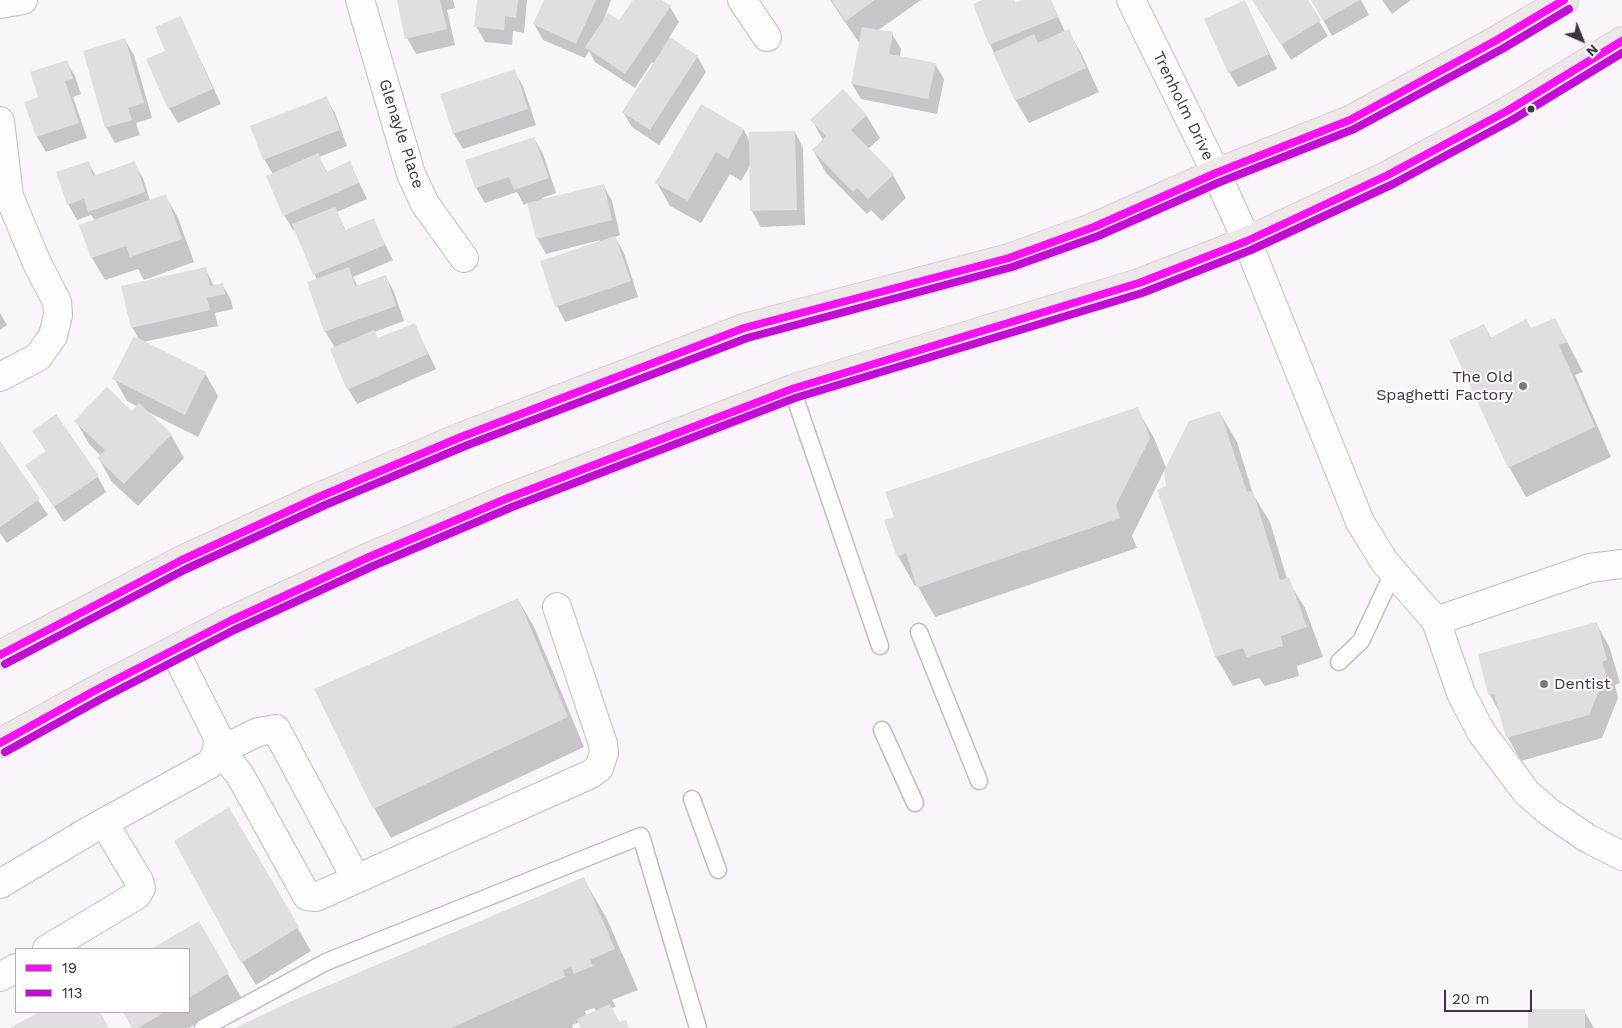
<!DOCTYPE html>
<html>
<head>
<meta charset="utf-8">
<style>
  body { margin:0 }
  #map { position:relative; width:1622px; height:1028px; overflow:hidden; background:#faf5fa; font-family:"Work Sans",sans-serif }
  canvas { display:block }
  .legend { position:absolute; left:15px; top:948px; width:175px; height:65px; box-sizing:border-box; background:#fff; border:1px solid #b1aeb1; margin:0; padding:6px 9px; list-style:none; font-size:15px; color:#3d343d }
  .legend li { display:flex; align-items:center; gap:10px; height:25px }
  .legend b { width:25px; border:1px solid #b1aeb1 }
  .north { position:absolute; left:1557px; top:15px; width:50px; height:50px; -webkit-text-stroke:4px #fff; paint-order:stroke; rotate:136deg; font-size:14px; font-weight:700; line-height:20px; text-align:center; color:#3d343d }
  .north::after { content:''; display:block; margin:auto; width:18px; height:22px; background:#3d343d; clip-path:polygon(50% 0,100% 100%,50% 72%,0 100%) }
  .scale { position:absolute; left:1444px; top:990px; width:88px; height:22px; box-sizing:border-box; border:2px solid #3d343d; border-top:0; padding-left:6px; font-size:15px; line-height:18px; white-space:nowrap; color:#3d343d; -webkit-text-stroke:4px #fff; paint-order:stroke }
</style>
</head>
<body>
<div id="map">
<canvas width="1622" height="1028"></canvas>
<ul class="legend">
<li><b style="height:6px;background:#f80ff3"></b>19</li>
<li><b style="height:6px;background:#c40bd5"></b>113</li>
</ul>
<div class="north">N</div>
<div class="scale">20 m</div>
</div>
<script>
const ctx = document.querySelector('canvas').getContext('2d');
ctx.lineJoin = 'round';
function paint(path, color) { ctx.fillStyle = color; ctx.fill(path, 'evenodd'); }
const poly = rows => new Path2D(rows.map(r => 'M' + r).join(''));
function stroke(path, color, width, dash) { ctx.strokeStyle = color; ctx.lineWidth = width; ctx.lineCap = dash ? 'butt' : 'round'; ctx.setLineDash(dash || []); ctx.stroke(path); }
function write(font, color, halo, rows, align = 'center') {
  ctx.font = font + ' "Work Sans",sans-serif'; ctx.lineWidth = 4; ctx.setLineDash([]); ctx.textBaseline = 'middle'; ctx.strokeStyle = halo; ctx.fillStyle = color; for (const [text, x, y, turn = 0] of rows) {
    ctx.save(); ctx.translate(x, y); ctx.rotate((+turn || 0) * Math.PI / 180); ctx.textAlign = isNaN(turn) ? turn : align; if (halo) ctx.strokeText(text, 0, 0); ctx.fillText(text, 0, 0); ctx.restore();
  }
}
paint(poly([
  [398,0,453,0,455,8,447,10,455,45,416,54,407,38],
  [478,0,527,0,524,33,513,31,512,45,485,42,476,26],
  [545,0,611,0,603,22,620,22,635,0,659,0,670,7,679,22,669,38,697,56,706,72,659,145,632,127,623,112,654,64,652,62,635,88,595,62,589,51,585,58,543,40,534,24],
  [830,0,921,0,877,31,892,34,901,49,900,57,935,64,944,79,937,114,861,99,852,84,860,44],
  [985,0,1013,0,1016,4,1025,0,1051,0,1065,32,1068,31,1081,53,1099,92,1029,123,1016,101,990,44],
  [1254,0,1306,0,1328,36,1291,60],
  [1312,0,1361,0,1369,15,1332,36],
  [1382,0,1411,0,1392,14],
  [1245,2,1277,69,1238,87,1229,72],
  [181,18,221,104,178,123,169,108,167,51],
  [125,40,134,55,152,118,136,123,140,135,115,143,106,127],
  [66,61,75,76,81,94,73,97,87,138,46,152,37,137,26,103,40,98],
  [514,71,523,86,536,125,463,149,454,134],
  [326,98,335,113,347,146,319,157,327,172,350,163,367,199,337,212,346,231,373,220,393,260,353,277,358,287,386,277,394,292,404,321,374,332,379,339,414,324,436,369,357,404,348,389,335,348,325,331,317,280,296,229,293,230,284,215,273,174,264,159],
  [701,106,744,130,750,142,795,132,803,148,805,225,761,227,752,211,751,164,741,181,730,174,701,223,670,206,657,183],
  [866,115,880,138,868,149,893,175,906,198,882,221,871,210,867,214,826,173,813,150,823,140,812,120],
  [534,138,543,154,556,193,542,198,542,200,604,186,612,201,620,235,615,237,624,253,638,297,565,322,557,306,600,240,546,254,537,238,528,203,524,205,517,192,485,203,476,188],
  [88,162,96,176,134,163,143,178,150,201,165,195,178,218,194,262,144,280,138,269,105,280,92,258,95,221,91,215,77,220,68,204],
  [205,268,214,286,222,284,231,300,233,309,215,313,218,326,143,342,205,373,218,396,198,437,146,411,171,435,184,458,138,506,112,482,99,459,101,456,89,444,76,421,132,413,138,407,127,401,114,378,140,341,132,327],
  [0,313,7,325,0,330],
  [1555,319,1583,372,1575,375,1611,457,1526,497,1509,467,1484,325,1491,338,1531,330],
  [1137,409,1154,438,1167,470,1220,413,1237,442,1253,494,1270,522,1287,579,1305,608,1323,657,1297,666,1299,676,1265,686,1259,678,1233,686,1216,657,1159,490,1168,487,1165,469,1132,536,1137,548,935,617,917,585,915,586,898,556],
  [34,432,98,477,106,492,64,522,27,466,47,452],
  [0,443,48,515,7,543,0,533],
  [518,599,535,629,584,747,391,838,374,808],
  [1596,623,1609,646,1620,683,1615,685,1618,698,1602,738,1521,761,1508,738,1501,715,1490,695,1480,655],
  [228,809,311,951,256,985,242,962],
  [583,878,607,919,638,990,612,1000,616,1007,611,1008,620,1023,629,1028,582,1028,580,1022,572,1025,573,1028,238,1028],
  [594,1008,597,1012,587,1016,585,1011],
  [198,923,241,997,189,1028,134,1028,125,1012,189,1012,189,949,154,949],
  [1584,1011,1594,1028,1529,1028],
  [41,1012,99,1012,108,1028,12,1028]
]), '#0003');
paint(poly([
  [397,0,440,0,447,29,405,39],
  [477,0,518,0,516,18,505,16,504,30,474,27],
  [544,0,596,0,576,44,533,24],
  [633,0,662,0,671,6,625,74,585,47,608,13,619,20],
  [831,0,875,0,846,21],
  [982,0,1013,0,1014,3,1022,0,1051,0,1058,17,989,45,973,4],
  [1245,0,1269,54,1228,73,1204,19],
  [1252,0,1308,0,1321,20,1281,45],
  [1311,0,1360,0,1323,21],
  [181,16,213,89,168,109,146,59,165,51,155,27],
  [862,27,893,32,889,54,936,63,928,99,851,84],
  [1069,29,1086,68,1015,101,993,53,1034,34,1038,43],
  [670,37,698,56,650,130,622,112],
  [125,38,144,103,128,108,132,120,105,128,83,51],
  [67,60,73,79,65,81,79,123,36,137,24,102,38,97,30,72],
  [515,69,528,109,453,134,440,94],
  [843,89,867,115,851,130,894,174,868,199,857,188,853,192,812,150,826,136,810,120],
  [327,96,340,130,263,160,250,126],
  [701,104,744,129,728,159,716,152,688,201,655,183],
  [795,131,797,210,750,211,749,132],
  [534,137,549,178,514,190,509,177,475,188,465,160],
  [318,153,326,172,350,161,359,183,283,216,266,176],
  [89,161,93,176,135,161,145,192,88,212,84,199,67,205,56,172],
  [604,184,612,220,536,239,527,203],
  [166,194,182,239,130,257,126,246,91,258,79,225],
  [335,207,345,230,374,218,385,245,313,275,292,224],
  [615,236,631,281,555,307,540,261],
  [206,267,210,286,223,283,225,294,207,298,210,310,131,328,121,286],
  [349,267,355,286,386,275,396,306,324,332,307,282],
  [1555,318,1567,342,1559,345,1595,427,1508,468,1449,340,1484,324,1490,338,1526,319,1531,328],
  [415,323,428,354,347,390,330,349,374,330,378,338],
  [134,336,206,372,185,415,112,379],
  [107,387,132,411,139,403,172,434,124,484,97,458,105,450,74,421],
  [1138,407,1150,438,1116,505,1120,518,917,588,906,553,897,557,884,520,894,517,885,492],
  [1220,411,1247,492,1253,491,1280,580,1289,577,1307,627,1281,636,1283,646,1247,657,1243,648,1215,657,1157,490,1166,486,1164,471,1189,421],
  [56,414,99,476,54,507,25,465,46,451,32,431],
  [0,441,40,499,0,527],
  [518,598,568,717,373,809,314,689],
  [1597,622,1607,660,1602,662,1606,674,1589,715,1506,738,1494,694,1488,695,1478,654],
  [229,807,299,927,241,963,174,841],
  [584,877,615,949,590,960,593,966,574,974,571,967,563,970,565,977,451,1028,235,1028,294,1000],
  [199,921,229,973,189,998,189,949,151,949],
  [610,1004,619,1022,626,1020,629,1028,581,1028,577,1019],
  [1528,1009,1585,1009,1585,1028,1528,1028],
  [39,1012,100,1012,109,1028,10,1028],
  [123,1012,165,1012,138,1028,132,1028]
]), '#e2dce3');
const service = poly([
  [792,389,880,646],
  [919,632,979,781],
  [1339,662,1361,641,1394,571],
  [882,730,915,803],
  [692,799,718,870],
  [203,1028,326,962,641,836,698,1028]
]);
const minor = poly([
  [360,0,411,174,425,204,464,258],
  [742,0,767,37],
  [0,4,23,0],
  [0,121,9,196,37,263,57,302,58,315,53,336,38,357,0,377],
  [1247,241,1360,522,1384,561,1436,621,1461,693,1481,732,1527,793,1549,812,1587,838,1622,856],
  [1436,621,1590,568,1622,564],
  [356,879,276,729,258,732,217,752,231,764,240,775,307,896,316,897,591,774,599,768,604,753,603,744,557,607],
  [0,884,87,832,210,764,217,752,218,737,174,650],
  [47,949,137,895,141,888,139,881,104,823],
  [0,977,16,968]
]);
const tertiary = poly([
  [1131,0,1216,173,1247,241]
]);
const primary = poly([
  [0,655,182,560,321,496,461,437,744,328,1009,258,1094,227,1216,173,1350,120,1497,40,1564,0],
  [0,743,94,691,230,621,369,557,508,498,792,389,1139,283,1247,241,1388,175,1507,111,1622,41]
]);
stroke(service, '#c2bcc2', 19);
stroke(minor, '#c2bcc2', 30);
stroke(tertiary, '#c2bcc2', 30);
stroke(primary, '#d7d2d7', 30);
stroke(service, '#fefefe', 16);
stroke(minor, '#fefefe', 28);
stroke(tertiary, '#fefefe', 28);
stroke(primary, '#eee7e7', 28);
stroke(poly([
  [0,655,182,560,321,496,461,437,744,328,1009,258,1094,227,1216,173,1350,120,1497,40,1564,0],
  [0,743,94,691,230,621,369,557,508,498,792,389,1139,283,1247,241,1388,175,1507,111,1622,41]
]), '#f80ff3', 8);
stroke(poly([
  [5,664,186,569,325,505,465,446,747,338,1012,267,1098,236,1220,182,1354,129,1502,49,1569,9],
  [5,752,99,700,234,630,373,566,512,507,795,398,1142,293,1251,250,1393,184,1512,120,1622,53]
]), '#c40bd5', 8);
for (const [x, y, r, color] of [
  [1531,109,4.5,"#3d343d"],
  [1523,386,5,"#7f787f"],
  [1544,684,5,"#7f787f"]
]) { const dot = new Path2D(); dot.arc(x, y, r, 0, 2 * Math.PI); ctx.fillStyle = color; ctx.fill(dot); stroke(dot, '#fff', 2); }
write('16px', '#3d343d', '#fff', [
  ["Trenholm Drive",1183,106,64],
  ["Glenayle Place",401,134,72]
]);
write('16px', '#3d343d', '#fff', [
  ["The Old",1513,377],
  ["Spaghetti Factory",1513,395],
  ["Dentist",1554,684,"left"]
], 'right');
</script>
</body>
</html>
